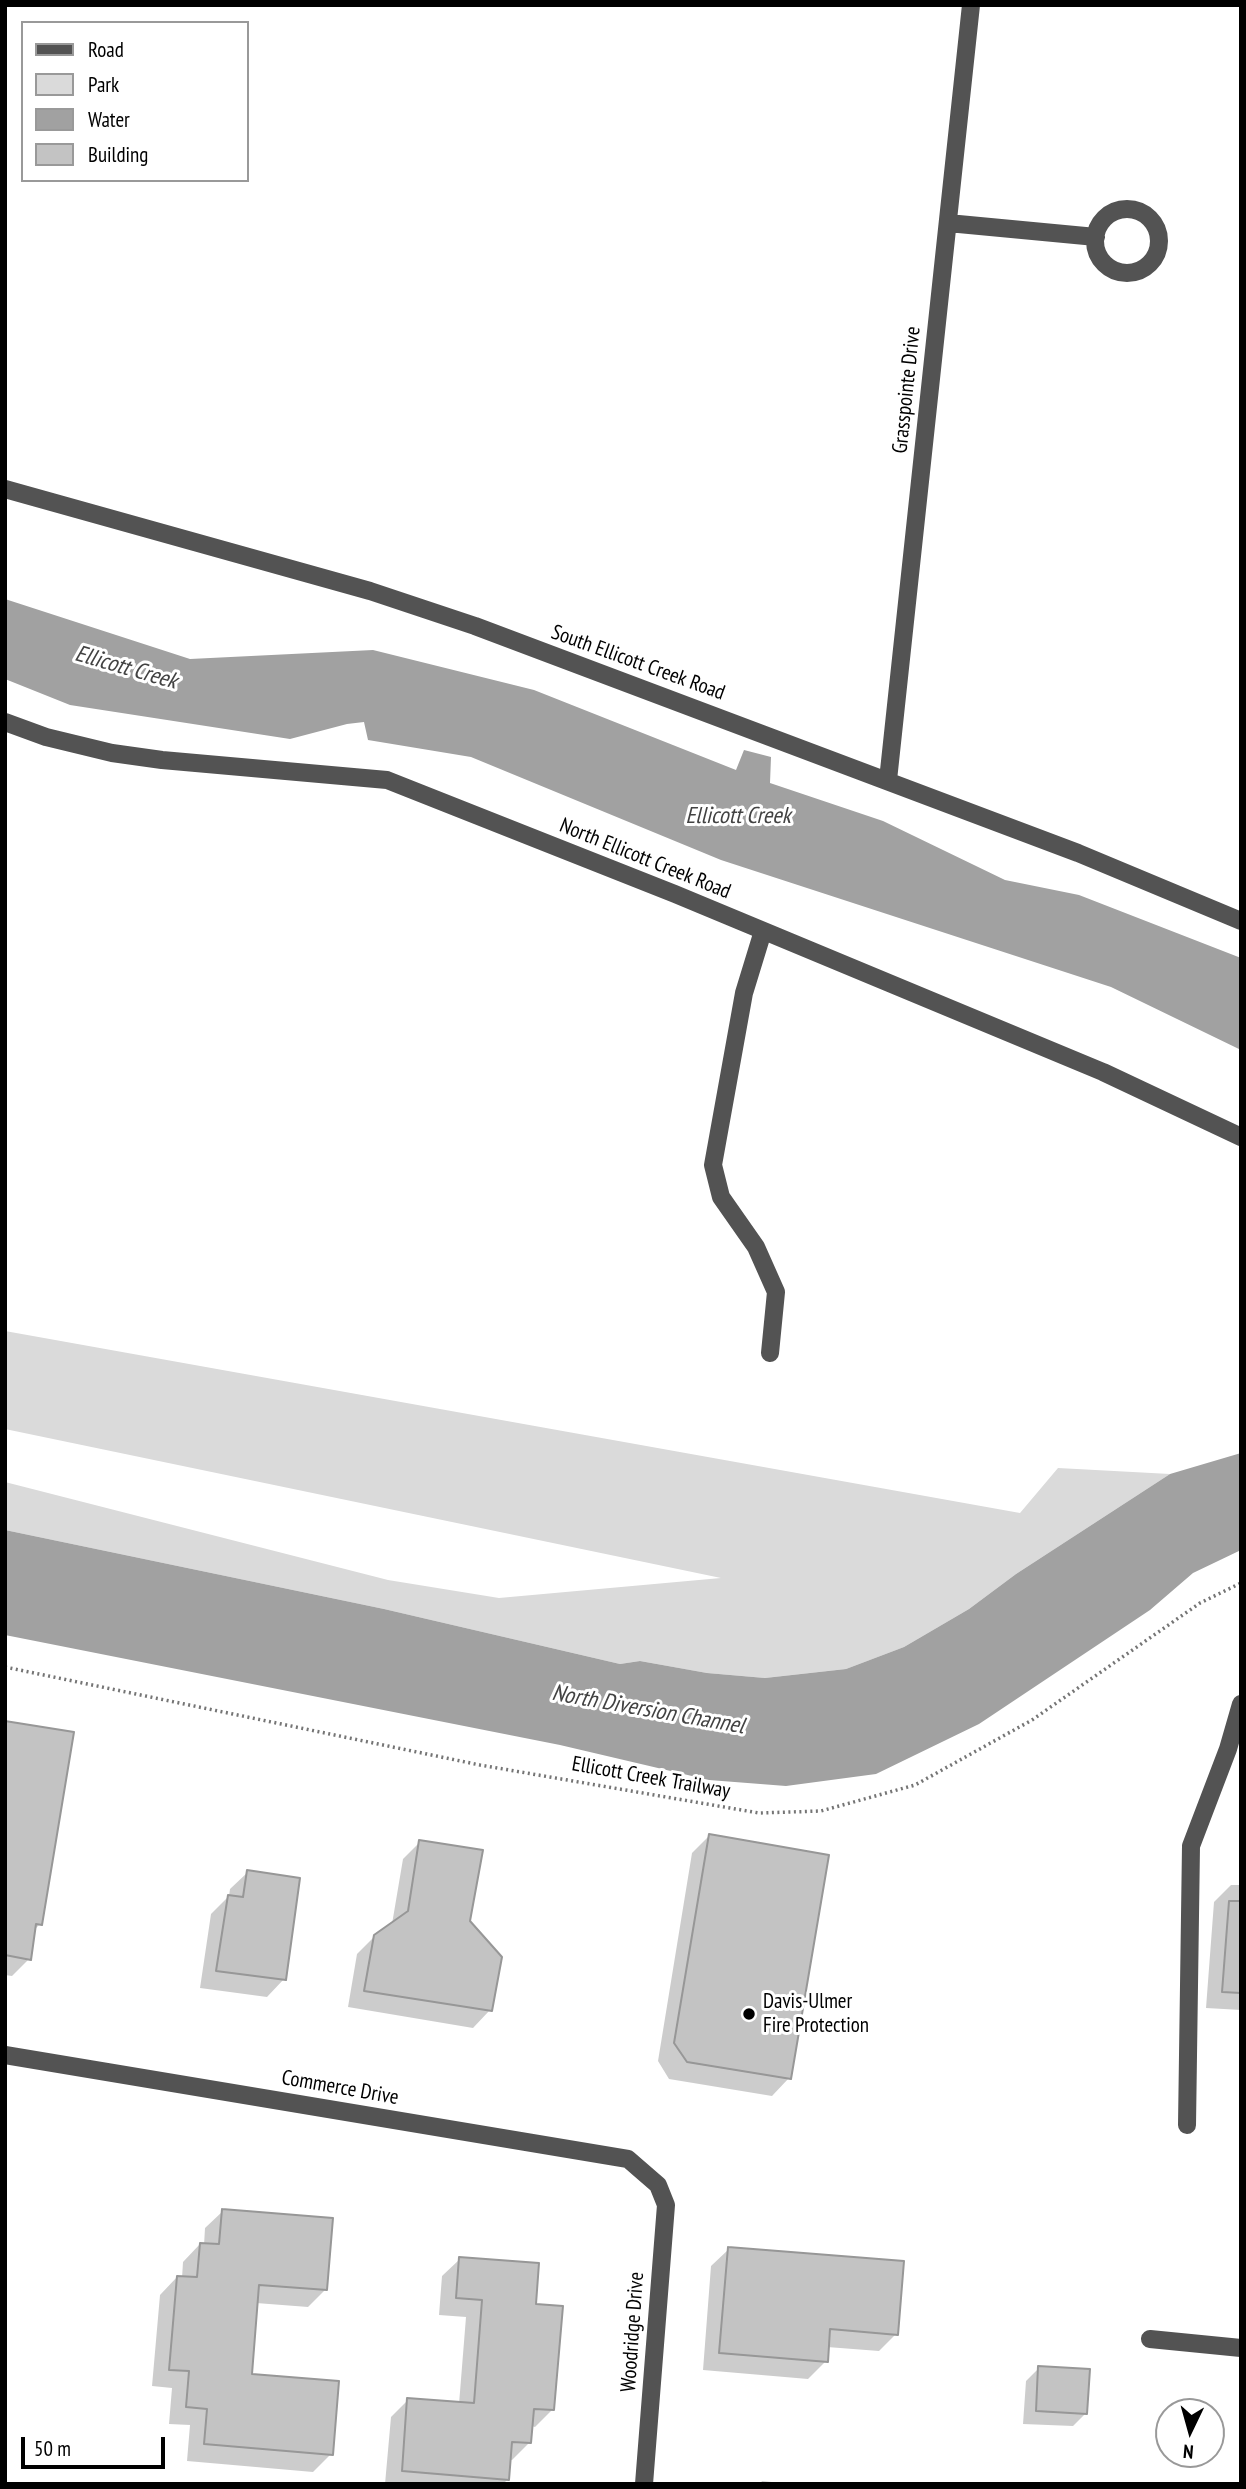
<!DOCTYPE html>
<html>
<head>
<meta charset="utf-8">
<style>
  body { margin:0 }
  #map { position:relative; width:1246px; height:2489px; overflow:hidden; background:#fff; font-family:"PT Sans Narrow",sans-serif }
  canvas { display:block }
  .frame { position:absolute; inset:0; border:7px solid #000; pointer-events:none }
  .legend { position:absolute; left:21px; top:21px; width:228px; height:161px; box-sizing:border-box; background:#fff; border:2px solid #999; margin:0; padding:9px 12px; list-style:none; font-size:21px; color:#000 }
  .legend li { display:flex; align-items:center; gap:14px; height:35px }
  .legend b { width:35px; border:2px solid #999 }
  .north { position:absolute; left:1155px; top:2398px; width:70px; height:70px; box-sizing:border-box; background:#fff; border:2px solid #999; border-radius:50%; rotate:185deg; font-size:19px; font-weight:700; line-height:28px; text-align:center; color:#000 }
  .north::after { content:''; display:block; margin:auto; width:24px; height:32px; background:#000; clip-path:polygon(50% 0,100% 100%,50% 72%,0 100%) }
  .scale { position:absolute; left:21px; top:2437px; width:144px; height:32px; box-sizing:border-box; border:4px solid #000; border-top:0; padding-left:9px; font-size:21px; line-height:24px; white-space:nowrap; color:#000; -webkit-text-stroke:5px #fff; paint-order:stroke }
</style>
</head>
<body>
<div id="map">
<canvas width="1246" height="2489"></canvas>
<div class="frame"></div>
<ul class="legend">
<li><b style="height:9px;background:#535353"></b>Road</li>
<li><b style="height:19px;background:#dadada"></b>Park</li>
<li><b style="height:19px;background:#a1a1a1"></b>Water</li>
<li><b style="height:19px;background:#c3c3c3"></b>Building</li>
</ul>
<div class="north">N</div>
<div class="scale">50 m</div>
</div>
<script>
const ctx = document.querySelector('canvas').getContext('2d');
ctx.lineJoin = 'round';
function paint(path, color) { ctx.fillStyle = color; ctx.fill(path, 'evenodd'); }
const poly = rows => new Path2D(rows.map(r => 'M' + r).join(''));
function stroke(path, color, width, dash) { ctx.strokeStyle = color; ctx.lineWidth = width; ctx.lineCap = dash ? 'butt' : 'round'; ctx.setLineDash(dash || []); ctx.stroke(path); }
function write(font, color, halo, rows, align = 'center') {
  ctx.font = font + ' "PT Sans Narrow",sans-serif'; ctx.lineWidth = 6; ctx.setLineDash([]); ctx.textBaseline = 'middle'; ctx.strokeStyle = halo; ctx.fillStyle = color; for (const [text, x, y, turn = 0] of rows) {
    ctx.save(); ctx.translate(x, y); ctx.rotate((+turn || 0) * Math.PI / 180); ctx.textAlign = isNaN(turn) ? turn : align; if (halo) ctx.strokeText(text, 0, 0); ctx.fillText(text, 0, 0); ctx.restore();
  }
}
paint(poly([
  [5,1331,1020,1513,1058,1468,1170,1474,1016,1574,969,1609,904,1647,846,1669,765,1678,707,1673,640,1661,620,1664,384,1609,5,1530,5,1482,388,1580,499,1598,721,1578,5,1429]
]), '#dadada');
paint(poly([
  [5,599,190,659,373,650,534,690,736,770,744,750,771,757,770,783,883,821,1005,880,1079,895,1241,958,1241,1050,1111,987,721,860,471,757,368,740,364,722,347,724,290,739,70,705,5,679],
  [1241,1453,1241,1550,1193,1573,1150,1610,979,1724,876,1774,786,1786,709,1780,560,1745,5,1635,5,1530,384,1609,620,1664,640,1661,707,1673,765,1678,846,1669,904,1647,969,1609,1016,1574,1170,1474]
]), '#a1a1a1');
paint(poly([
  [5,1722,40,1924,33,1931,29,1959,12,1976,5,1975],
  [709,1836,789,2078,772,2096,669,2079,658,2061,692,1853],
  [420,1842,468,1921,490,2010,473,2028,348,2007,357,1954,375,1936,392,1924,403,1859],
  [248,1872,284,1979,267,1997,200,1988,211,1914,229,1896,230,1889],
  [1231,1885,1241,1885,1241,2010,1206,2008,1214,1902],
  [223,2211,325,2290,308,2307,256,2303,250,2375,331,2454,313,2472,187,2461,190,2425,169,2424,172,2388,152,2386,160,2295,177,2277,182,2278,183,2262,200,2244,204,2245,205,2228],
  [729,2249,896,2334,879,2351,827,2347,826,2361,808,2379,703,2370,711,2266],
  [460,2259,534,2305,553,2409,535,2427,531,2426,529,2443,512,2460,509,2460,508,2479,503,2484,385,2484,391,2417,408,2400,459,2404,466,2317,439,2315,442,2276],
  [1039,2368,1086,2413,1073,2426,1023,2424,1026,2381],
  [762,2481,791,2484,760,2484]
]), '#0003');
const building = poly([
  [5,1721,74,1732,42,1925,36,1924,31,1960,5,1955,5,1721],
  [709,1834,829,1855,791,2079,687,2062,674,2043,709,1834],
  [419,1840,483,1850,470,1921,502,1957,492,2011,364,1991,374,1935,408,1911,419,1840],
  [247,1870,300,1878,286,1980,216,1971,228,1895,243,1897,247,1870],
  [1229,1901,1241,1901,1241,1993,1222,1992,1229,1901],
  [222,2209,333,2218,327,2290,259,2285,252,2374,339,2381,333,2455,204,2444,207,2409,186,2407,189,2371,169,2370,177,2276,197,2277,200,2243,219,2244,222,2209],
  [728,2247,904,2261,898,2335,830,2329,828,2362,719,2353,728,2247],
  [459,2257,539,2263,536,2304,563,2306,554,2410,534,2409,531,2443,512,2442,509,2480,402,2471,407,2398,474,2403,482,2300,456,2298,459,2257],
  [1038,2366,1090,2369,1087,2414,1036,2411,1038,2366]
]);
paint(building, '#c3c3c3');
stroke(building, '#979797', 2);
stroke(poly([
  [5,1667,480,1765,759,1813,821,1811,915,1785,1032,1720,1200,1603,1241,1583]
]), '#757575', 3.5, [2, 3.5]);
stroke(poly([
  '1095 241a32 32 0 1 1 64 0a32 32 0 1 1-64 0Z',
  [948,223,1096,237],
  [5,489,370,591,475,626,1078,853,1241,921],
  [5,722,46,737,112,753,162,760,387,780,675,894,1103,1072,1241,1137],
  [888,780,971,5],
  [763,931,744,993,713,1165,721,1197,756,1247,776,1292,770,1353],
  [5,2055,628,2159,658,2185,666,2205,644,2484],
  [1187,2125,1191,1846,1228,1749,1241,1704],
  [1150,2339,1241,2348]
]), '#535353', 18);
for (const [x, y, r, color] of [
  [749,2014,7,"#000"]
]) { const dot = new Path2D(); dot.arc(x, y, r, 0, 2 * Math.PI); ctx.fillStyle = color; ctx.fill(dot); stroke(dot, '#fff', 2.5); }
write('21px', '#000', '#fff', [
  ["Grasspointe Drive",907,390,-84],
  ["South Ellicott Creek Road",638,663,20],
  ["North Ellicott Creek Road",645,859,22],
  ["Ellicott Creek Trailway",651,1778,10],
  ["Commerce Drive",340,2088,10],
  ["Woodridge Drive",633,2332,-86]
]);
write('21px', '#000', '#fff', [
  ["Davis-Ulmer",763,2002],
  ["Fire Protection",763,2026]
], 'left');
write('italic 23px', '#424242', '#fff', [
  ["Ellicott Creek",126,668,16],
  ["Ellicott Creek",738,816],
  ["North Diversion Channel",648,1710,10]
]);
</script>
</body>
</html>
